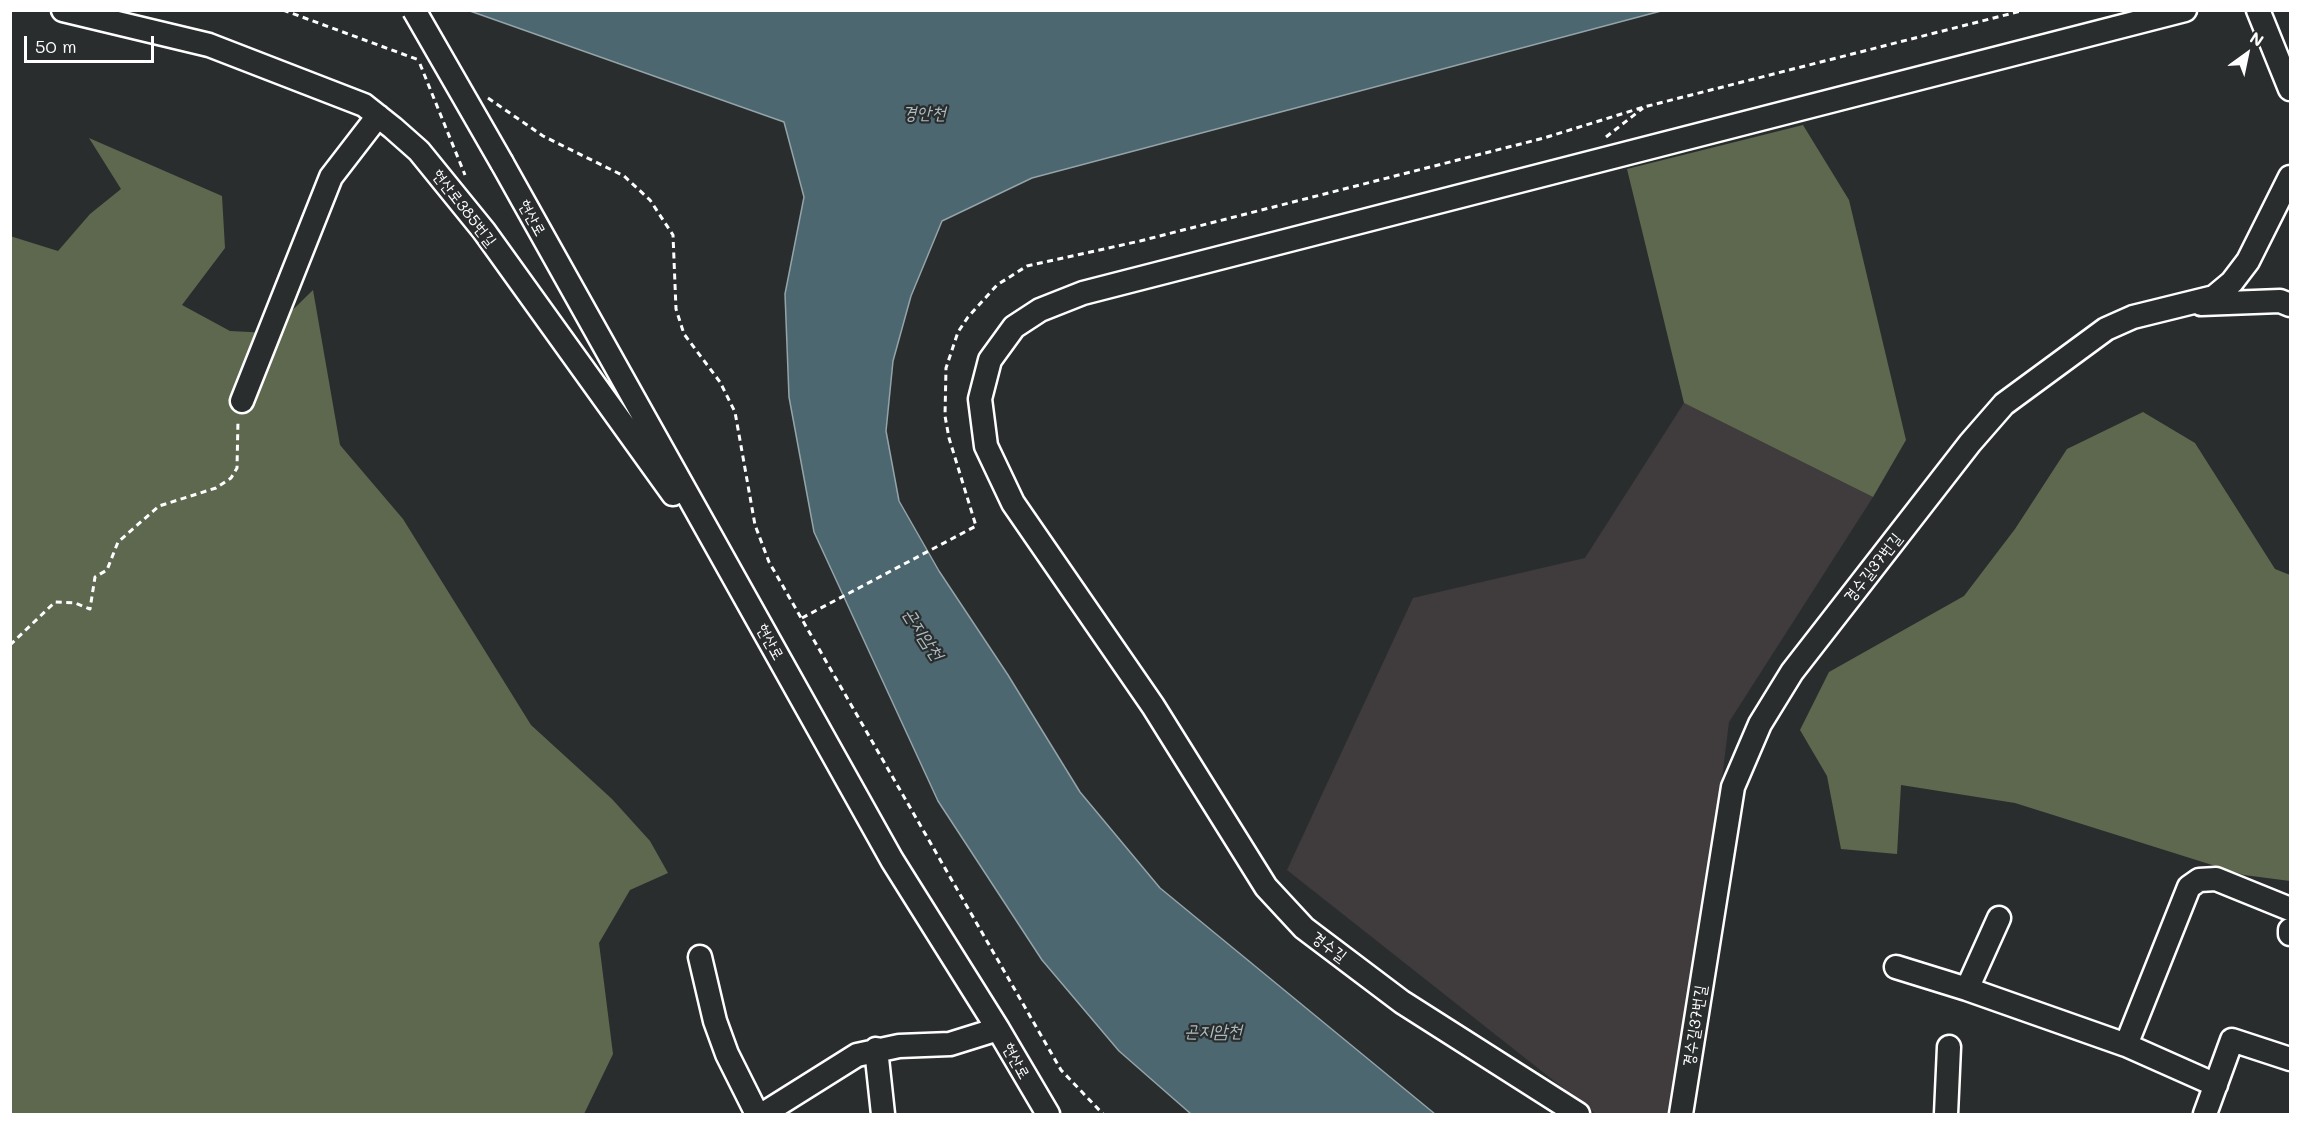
<!DOCTYPE html>
<html>
<head>
<meta charset="utf-8">
<style>
  body { margin:0 }
  #map { position:relative; width:2301px; height:1125px; overflow:hidden; background:#2a2d2e; font-family:Mali,sans-serif }
  canvas { display:block }
  .frame { position:absolute; inset:0; border:12px solid #fff; pointer-events:none }
  .north { position:absolute; left:2217px; top:24px; width:60px; height:60px; -webkit-text-stroke:4px #2a2d2e; paint-order:stroke; rotate:33deg; font-size:16px; font-weight:700; line-height:24px; text-align:center; color:#fff }
  .north::after { content:''; display:block; margin:auto; width:21px; height:27px; background:#fff; clip-path:polygon(50% 0,100% 100%,50% 72%,0 100%) }
  .scale { position:absolute; left:24px; top:36px; width:130px; height:27px; box-sizing:border-box; border:3px solid #fff; border-top:0; padding-left:8px; font-size:18px; line-height:21px; white-space:nowrap; color:#fff; -webkit-text-stroke:4px #2a2d2e; paint-order:stroke }
</style>
</head>
<body>
<div id="map">
<canvas width="2301" height="1125"></canvas>
<div class="frame"></div>
<div class="north">N</div>
<div class="scale">50 m</div>
</div>
<script>
const ctx = document.querySelector('canvas').getContext('2d');
ctx.lineJoin = 'round';
function paint(path, color) { ctx.fillStyle = color; ctx.fill(path, 'evenodd'); }
const poly = rows => new Path2D(rows.map(r => 'M' + r).join(''));
function stroke(path, color, width, dash) { ctx.strokeStyle = color; ctx.lineWidth = width; ctx.lineCap = dash ? 'butt' : 'round'; ctx.setLineDash(dash || []); ctx.stroke(path); }
function write(font, color, halo, rows, align = 'center') {
  ctx.font = font + ' Mali,"Poor Story",sans-serif'; ctx.lineWidth = 4.5; ctx.setLineDash([]); ctx.textBaseline = 'middle'; ctx.strokeStyle = halo; ctx.fillStyle = color; for (const [text, x, y, turn = 0] of rows) {
    ctx.save(); ctx.translate(x, y); ctx.rotate((+turn || 0) * Math.PI / 180); ctx.textAlign = isNaN(turn) ? turn : align; if (halo) ctx.strokeText(text, 0, 0); ctx.fillText(text, 0, 0); ctx.restore();
  }
}
paint(poly([
  [1684,403,1873,497,1729,722,1680,1114,1596,1114,1287,870,1413,598,1585,558]
]), '#403c3d');
paint(poly([
  [1803,125,1849,200,1906,440,1873,497,1684,403,1627,169],
  [89,138,222,196,225,248,182,305,230,331,269,333,313,290,340,445,403,519,531,725,612,799,650,841,668,873,630,890,599,943,613,1054,584,1114,11,1114,10,236,58,251,90,214,121,189],
  [2143,412,2195,443,2275,569,2290,575,2290,881,2244,875,2015,803,1901,785,1897,854,1841,849,1827,776,1800,730,1829,672,1964,596,2015,529,2067,449]
]), '#5e684f');
const water = poly([
  [470,11,1661,11,1032,178,942,221,911,296,893,361,886,431,899,501,939,571,1008,675,1080,792,1160,888,1435,1114,1191,1114,1119,1051,1042,960,938,801,814,532,789,397,785,294,804,197,784,122,470,11]
]);
paint(water, '#4c6770');
stroke(water, '#94a4a9', 1.5);
const minor = poly([
  [63,10,209,45,364,105,393,128,419,151,484,231,673,494],
  [2258,10,2290,89],
  [502,163,892,860,998,1029,1048,1114],
  [2201,304,2280,301,2290,305],
  [242,401,331,177,378,116],
  [2290,930,2290,934],
  [700,957,715,1021,727,1054,757,1114],
  [1896,967,1967,989,2126,1045,2216,1085],
  [1967,989,1999,918],
  [2126,1045,2189,887,2199,880,2216,879,2290,909],
  [876,1049,883,1114],
  [763,1114,857,1055,899,1046,950,1044,998,1029],
  [1578,1114,1402,1002,1304,928,1266,887,1153,706,1013,503,986,446,980,399,990,360,1014,327,1040,310,1083,293,2185,10],
  [1681,1114,1733,787,1760,724,1792,672,1970,443,2004,404,2106,329,2133,317,2214,297,2232,282,2248,261,2290,177],
  [1946,1114,1949,1047],
  [2205,1114,2232,1040,2290,1059]
]);
stroke(minor, '#fff', 27);
stroke(poly([
  [283,10,419,60],
  [420,64,465,175],
  [488,98,543,136,624,176,650,200,673,235,676,309,684,334,720,382,735,412,755,525,769,562,1061,1070,1103,1114],
  [1606,137,1643,108],
  [802,618,976,526,949,438,945,416,946,368,958,332,968,317,997,285,1027,266,1140,241,1544,138,1644,107,2025,10],
  [10,645,55,602,75,603,90,609,95,577,107,570,118,542,159,506,216,488,231,478,237,468,238,420]
]), '#fff', 3, [6, 4.5]);
stroke(minor, '#2a2d2e', 22);
const minorBridge = poly([
  [414,10,502,163]
]);
stroke(minorBridge, '#fff', 27, []);
stroke(minorBridge, '#2a2d2e', 22);
write('16px', '#fff', '#2a2d2e', [
  ["현산로385번길",464,208,52],
  ["현산로",532,218,61],
  ["경수길37번길",1873,568,-52],
  ["현산로",770,642,61],
  ["경수길",1329,947,37],
  ["경수길37번길",1695,1026,-81],
  ["현산로",1016,1061,61]
]);
write('italic 18px', '#aebbbf', '#2a2d2e', [
  ["경안천",924,113],
  ["곤지암천",923,634,57],
  ["곤지암천",1213,1031]
]);
</script>
</body>
</html>
